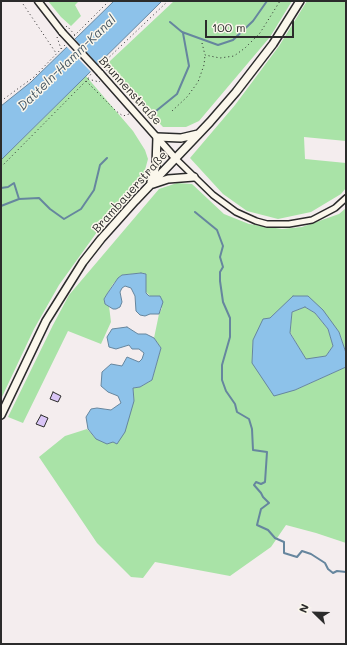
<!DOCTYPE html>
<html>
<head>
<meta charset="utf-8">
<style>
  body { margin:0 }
  #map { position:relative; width:347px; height:645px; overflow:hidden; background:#f4edee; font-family:Mali,sans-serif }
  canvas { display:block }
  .frame { position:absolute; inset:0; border:2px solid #2b2b2b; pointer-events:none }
  .north { position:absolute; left:295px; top:593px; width:40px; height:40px; -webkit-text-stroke:3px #fbf7ec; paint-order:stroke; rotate:293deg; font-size:11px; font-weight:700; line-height:16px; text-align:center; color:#2b2b2b }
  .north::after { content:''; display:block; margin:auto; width:14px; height:18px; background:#2b2b2b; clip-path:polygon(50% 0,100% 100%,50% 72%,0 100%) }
  .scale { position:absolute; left:205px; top:20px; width:89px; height:18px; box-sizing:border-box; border:2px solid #2b2b2b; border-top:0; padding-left:5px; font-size:12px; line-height:14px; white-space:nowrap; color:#2b2b2b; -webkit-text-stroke:3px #fbf7ec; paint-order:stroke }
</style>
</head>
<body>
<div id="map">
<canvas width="347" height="645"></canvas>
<div class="frame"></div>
<div class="north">N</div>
<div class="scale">100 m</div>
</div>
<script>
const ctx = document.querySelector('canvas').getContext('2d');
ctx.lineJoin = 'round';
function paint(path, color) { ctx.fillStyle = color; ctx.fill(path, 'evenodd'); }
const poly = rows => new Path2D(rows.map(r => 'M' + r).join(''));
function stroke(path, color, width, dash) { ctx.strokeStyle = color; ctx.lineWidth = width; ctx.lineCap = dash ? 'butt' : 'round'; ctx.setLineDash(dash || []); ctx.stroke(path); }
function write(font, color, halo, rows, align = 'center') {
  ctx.font = font + ' Mali,sans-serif'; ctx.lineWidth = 3; ctx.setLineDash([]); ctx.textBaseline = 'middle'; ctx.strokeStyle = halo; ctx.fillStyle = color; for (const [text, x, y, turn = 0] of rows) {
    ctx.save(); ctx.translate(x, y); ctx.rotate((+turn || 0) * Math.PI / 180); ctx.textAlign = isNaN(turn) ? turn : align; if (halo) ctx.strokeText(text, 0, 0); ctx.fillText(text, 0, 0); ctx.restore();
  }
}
paint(poly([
  [48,1,79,1,75,5,81,16,71,26,61,17],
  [174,1,292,1,270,37,199,121,186,127,163,127,106,67,110,61],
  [307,1,346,1,346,141,304,137,305,159,346,163,346,188,341,194,311,212,278,219,247,211,223,194,190,158,235,105,279,46],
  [86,76,133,131,145,150,148,159,145,170,143,180,97,232,59,285,34,329,1,399,1,160],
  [177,183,192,184,224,214,249,224,282,229,302,227,339,214,346,208,346,353,339,332,308,296,279,310,270,318,253,340,252,362,263,379,295,390,346,367,346,543,316,533,286,525,271,547,230,576,155,562,143,578,131,577,97,543,39,457,65,436,87,429,96,439,134,401,133,388,140,387,152,380,161,348,154,338,159,314,162,308,146,292,146,274,141,273,122,275,113,284,104,299,105,304,109,306,111,322,101,344,68,331,23,423,8,417,53,325,69,295,159,189],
  [305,307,315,313,328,329,333,346,326,356,306,360,290,332,292,312]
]), '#a9e3a7');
const water = poly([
  [114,1,162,1,1,160,1,106,31,82,114,1],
  [141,273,146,274,146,293,149,296,160,296,163,302,159,314,150,314,145,316,140,315,136,311,135,296,131,288,125,286,122,288,120,292,122,302,120,307,116,309,113,309,105,304,104,299,107,294,118,278,122,275,141,273],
  [293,296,308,296,323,310,339,332,346,353,346,367,295,390,274,396,252,363,253,340,263,319,270,318,293,296],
  [305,307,315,313,328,329,333,346,326,356,306,359,290,333,292,312,305,307],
  [127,327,138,334,146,334,154,338,161,348,152,380,140,387,133,388,134,401,125,432,117,444,113,442,107,444,96,439,88,429,86,417,91,409,97,408,111,410,121,403,118,396,108,392,101,386,102,372,111,364,122,366,127,357,139,362,142,359,144,353,139,349,132,349,129,345,116,349,109,347,107,337,112,329,127,327]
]);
paint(water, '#8dc2ea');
stroke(water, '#66869e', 1);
paint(poly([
  [74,38,99,66,92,73,66,46]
]), '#f4edee');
stroke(poly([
  [170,22,182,32,218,45,233,40,253,21,267,1],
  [156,111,177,94,189,66,183,33],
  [1,188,8,187,14,183,19,199],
  [1,206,19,199,39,198,50,209,64,219,81,209,94,190,100,165,107,158],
  [195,212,217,230,223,246,220,257,223,267,220,272,220,281,223,302,230,318,230,337,222,365,222,380,226,391,235,404,237,412,249,419,252,429,253,450,267,452,265,482,261,484,256,482,254,485,261,493,263,497,269,503,261,509,257,525,268,530,275,538,284,542,284,553,297,557,302,551,311,554,325,563,328,569,333,573,337,571,346,572]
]), '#66869e', 2);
const building = poly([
  [53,392,61,396,58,402,50,399,53,392],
  [41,415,48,418,44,427,36,424,41,415]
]);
paint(building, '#d9c5f6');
stroke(building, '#2b2b2b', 1);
const minor = poly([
  [175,158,213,195,236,212,256,221,267,224,289,224,312,220,335,208,346,198]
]);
const tertiary = poly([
  [38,1,62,32],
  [100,73,175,158]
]);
const secondary = poly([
  [151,182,156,166,157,137,181,138,198,134],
  [153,184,168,179,194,177],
  [1,415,46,321,83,262,101,239,135,201,210,122,236,92,273,44,300,1]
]);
stroke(minor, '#2b2b2b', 8);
stroke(tertiary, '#2b2b2b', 9);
stroke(secondary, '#2b2b2b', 10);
stroke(poly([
  [21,1,56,53],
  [66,27,67,26,75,35],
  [74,36,109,1],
  [57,37,61,49],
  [202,43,205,55,220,58,234,56,245,48,260,33,280,1],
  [102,64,109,73,108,74],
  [101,65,168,1],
  [88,79,99,82,100,81],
  [86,81,116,111,123,116,129,114],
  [1,101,34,77,65,45],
  [172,111,187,97,198,82,204,65,205,55],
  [1,167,86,81,91,74]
]), '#2b2b2b', 1, [1, 3]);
stroke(minor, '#fbf7ec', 5);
stroke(tertiary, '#fbf7ec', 6);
stroke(secondary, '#fbf7ec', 7);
const tertiaryBridge = poly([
  [62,32,100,73]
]);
stroke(tertiaryBridge, '#2b2b2b', 9, []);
stroke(tertiaryBridge, '#fbf7ec', 6);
write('12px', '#2b2b2b', '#fbf7ec', [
  ["Brunnenstraße",130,91,48],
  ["Brambauerstraße",130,192,-48]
]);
write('italic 13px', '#485864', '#fbf7ec', [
  ["Datteln-Hamm-Kanal",67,63,-44]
]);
</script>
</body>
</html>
